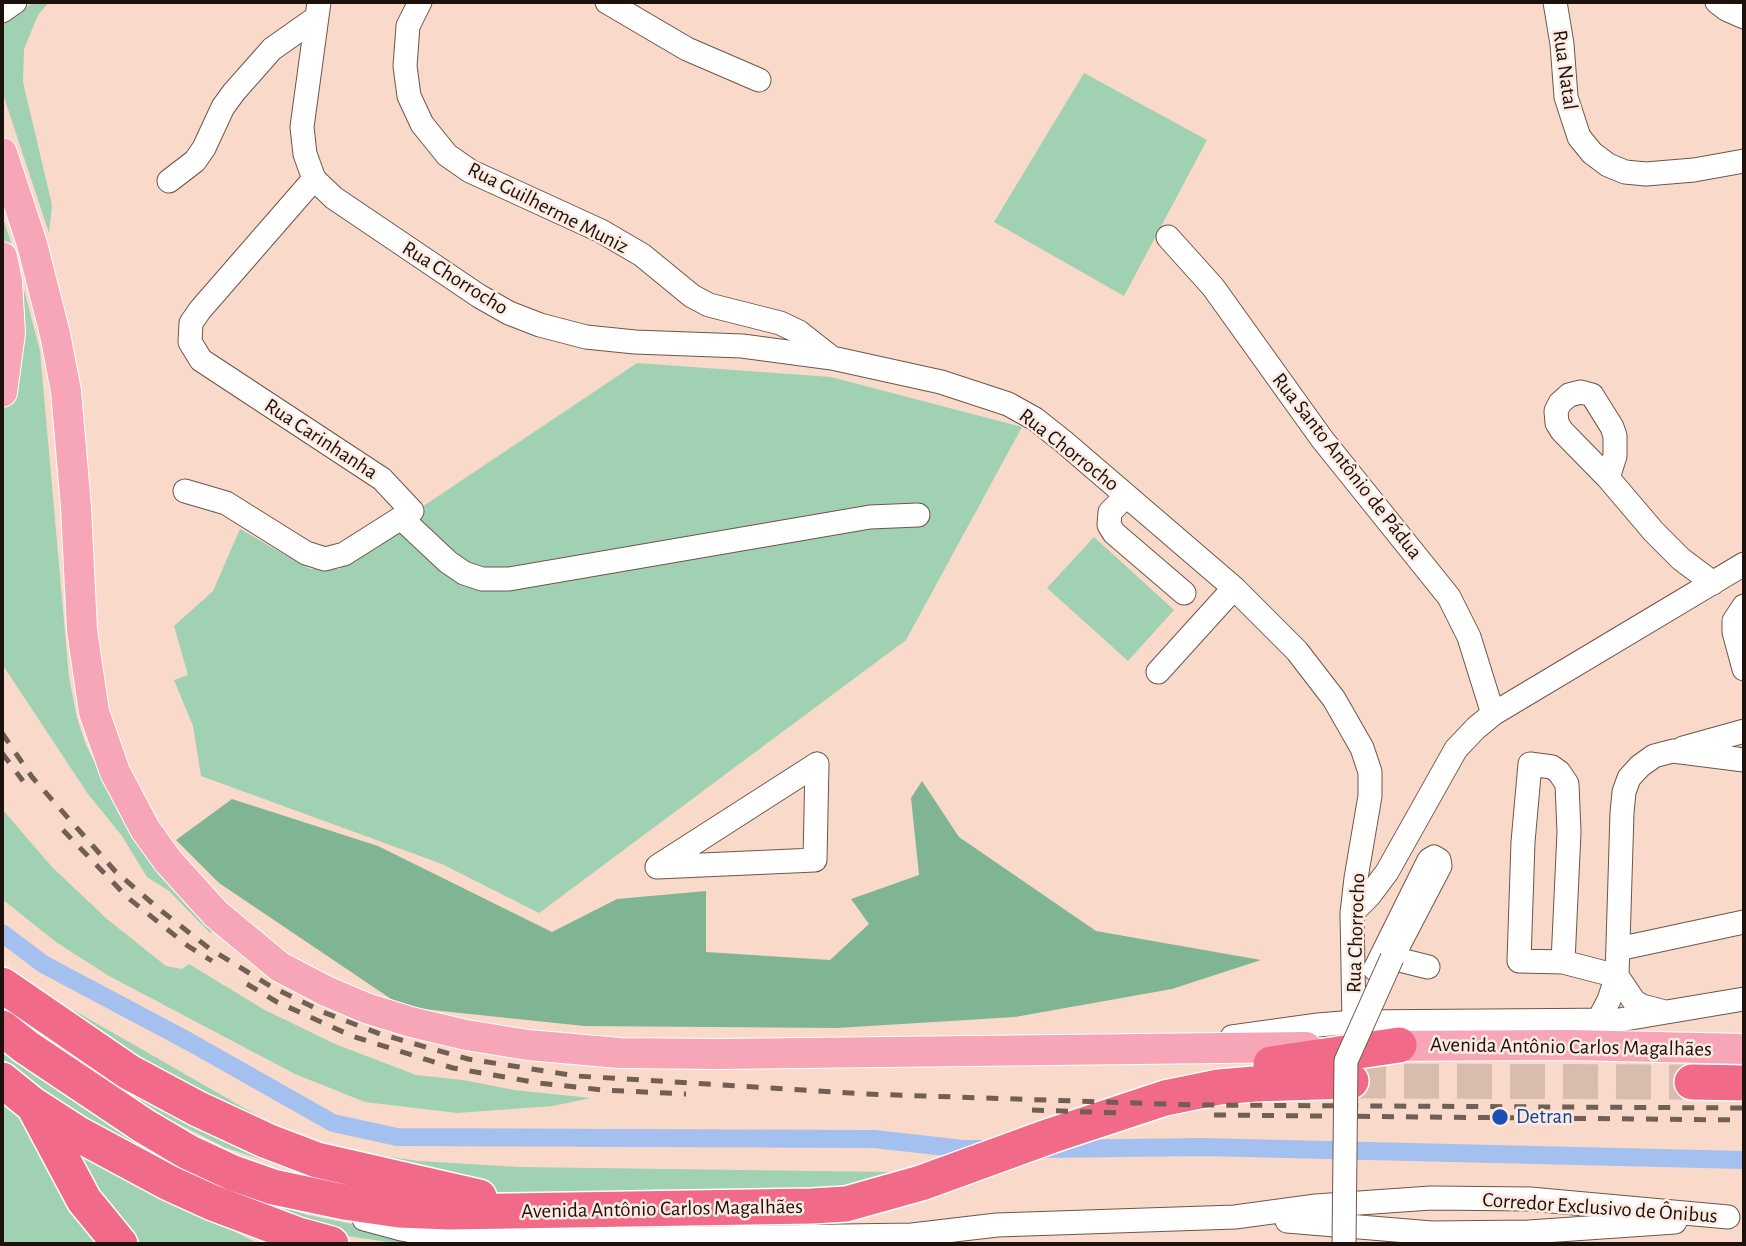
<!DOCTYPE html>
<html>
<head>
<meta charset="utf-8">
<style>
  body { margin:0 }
  #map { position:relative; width:1746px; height:1246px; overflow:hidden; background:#f9daca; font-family:"Alegreya Sans",sans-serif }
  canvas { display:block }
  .frame { position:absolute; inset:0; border:4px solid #1c110c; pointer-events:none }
</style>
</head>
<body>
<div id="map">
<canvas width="1746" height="1246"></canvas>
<div class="frame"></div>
</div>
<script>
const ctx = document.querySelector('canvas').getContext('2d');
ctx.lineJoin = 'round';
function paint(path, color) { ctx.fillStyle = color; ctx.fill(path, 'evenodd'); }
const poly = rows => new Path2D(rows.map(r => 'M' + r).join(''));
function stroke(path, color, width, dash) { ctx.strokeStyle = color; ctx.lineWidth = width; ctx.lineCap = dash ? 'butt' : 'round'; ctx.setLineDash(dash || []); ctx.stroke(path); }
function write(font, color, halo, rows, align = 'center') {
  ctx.font = font + ' "Alegreya Sans",sans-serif'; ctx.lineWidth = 5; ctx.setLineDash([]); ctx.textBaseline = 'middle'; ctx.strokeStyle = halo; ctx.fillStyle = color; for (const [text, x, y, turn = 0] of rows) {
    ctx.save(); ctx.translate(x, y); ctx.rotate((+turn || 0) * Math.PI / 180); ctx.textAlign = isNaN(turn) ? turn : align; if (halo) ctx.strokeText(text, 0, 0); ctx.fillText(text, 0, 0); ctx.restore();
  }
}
paint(poly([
  [34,2,49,2,38,15,24,49,23,82,52,205,49,233,2,91,2,25],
  [1084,73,1207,140,1124,296,994,222],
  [2,215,15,255,40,351,69,677,77,718,86,745,119,810,215,929,210,933,169,891,147,877,122,836,88,794,2,664],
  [637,363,831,377,1022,427,906,640,539,913,442,864,201,776,193,726,174,680,188,675,174,626,213,591,240,529,310,569,339,569,407,517],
  [1094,537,1174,610,1128,661,1047,588],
  [2,809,52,867,107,919,166,966,182,969,189,964,263,1009,335,1044,416,1075,463,1080,514,1090,591,1098,553,1106,457,1113,365,1102,295,1074,109,976,56,942,2,899],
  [30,988,82,1015,286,1132,325,1148,419,1161,520,1167,892,1172,842,1187,472,1194,374,1189,318,1179,224,1147,167,1118,116,1086,38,1034,2,1004],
  [2,1043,240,1192,307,1215,452,1244,401,1244,348,1236,303,1222,202,1181,87,1119,29,1080,2,1058],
  [2,1105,64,1145,259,1244,2,1244]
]), '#a0d1b2');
paint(poly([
  [922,781,959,837,1096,931,1261,960,1172,989,1015,1017,837,1028,584,1026,403,1007,219,883,176,840,232,799,378,846,552,932,617,899,706,891,706,952,830,960,869,924,851,899,919,875,911,798]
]), '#80b594');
stroke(poly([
  [2,933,43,964,188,1041,333,1123,397,1137,874,1139,963,1149,988,1149],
  [1044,1149,1202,1147,1744,1160]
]), '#a4c0ef', 18);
stroke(poly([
  [1351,1081,1692,1082]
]), '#d8bcae', 35, [35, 18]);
const minor = poly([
  [319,2,302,127,305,154,314,179,334,198,479,296,509,313,540,325,586,337,635,342,742,346,832,358,941,382,1008,404,1035,419,1064,442,1234,588,1297,651,1334,699,1362,748,1370,772,1370,796,1356,878,1352,913,1354,1022],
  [420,2,408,26,405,66,409,96,422,124,447,155,470,171,601,231,642,255,692,296,709,305,780,323,799,332,832,358],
  [607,2,687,49,759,80],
  [1555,2,1562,44,1566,97,1579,137,1592,153,1608,165,1625,172,1646,174,1694,170,1744,161],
  [1717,2,1726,9,1744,17],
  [2,11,15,2],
  [169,181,195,161,204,148,223,107,234,92,272,49,316,18],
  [1168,237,1213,287,1322,439,1449,597,1469,637,1493,714],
  [1608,478,1615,456,1615,436,1612,427,1592,395,1581,392,1569,395,1560,403,1556,411,1557,423,1562,431,1608,478,1654,532,1681,559,1713,583],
  [185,491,226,503,306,553,325,559,344,554,412,511,382,479,201,360,190,342,191,323,200,310,314,179],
  [1126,496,1110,512,1109,525,1114,533,1184,593],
  [401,518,448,562,464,573,482,579,509,579,870,517,918,515],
  [1744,606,1734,621,1734,632,1744,669],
  [1158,672,1234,588],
  [1683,748,1744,731],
  [658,866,817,764],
  [657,867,815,860,817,764],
  [1352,913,1369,896,1387,872,1456,749,1476,728,1493,714,1744,564],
  [1618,949,1744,922],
  [1563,962,1569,832,1567,784,1559,772,1552,767,1530,764,1523,842,1519,961,1563,962,1617,976,1634,1001,1642,1006,1665,1012],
  [1375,969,1429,860,1434,857,1439,860,1440,866,1392,958,1428,967],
  [1598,1021,1609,1000,1617,976,1622,813,1624,792,1629,778,1640,766,1654,756,1673,751,1744,760],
  [1232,1037,1318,1025,1354,1022,1619,1020,1744,999],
  [364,1219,401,1229,446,1237,502,1241,912,1235,997,1225,1235,1217,1316,1206,1431,1198,1530,1199,1728,1217],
  [1287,1221,1432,1233,1529,1232,1675,1222]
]);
const major = poly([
  [2,153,32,244,55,334,66,391,76,507,82,630,94,712,115,772,145,829,168,861,216,914,280,967,326,991,366,1008,411,1022,466,1035,528,1045,619,1053,717,1054,1306,1047],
  [2,257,7,281,10,333,2,392],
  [1377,1046,1570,1045,1744,1049]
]);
const highway = poly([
  [2,985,129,1072,198,1109,267,1141,317,1160,479,1197],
  [2,1028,26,1047,144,1126,188,1152,233,1173,273,1187,344,1202,399,1210,449,1212,812,1206,846,1204,921,1183,1053,1135,1165,1098,1219,1087,1255,1084,1351,1081],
  [1271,1064,1399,1045],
  [2,1080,33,1105,78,1134,169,1183,213,1203,298,1235,331,1244],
  [1692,1082,1744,1083],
  [35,1108,84,1200,120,1244]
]);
stroke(minor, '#6f5548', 25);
stroke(major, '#fff', 32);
stroke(highway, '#fff', 38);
stroke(minor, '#fff', 23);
stroke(major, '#f7a6b7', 30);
stroke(highway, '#f16a87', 35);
stroke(poly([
  [2,733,32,777,115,871,159,909,210,949,272,987,323,1012,380,1034,468,1059,577,1076,865,1094,1195,1105,1744,1108],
  [2,753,23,781],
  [63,830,127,897,188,946,212,961],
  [247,984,277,1002,352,1036,453,1068,539,1083,603,1090,686,1094],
  [1032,1110,1120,1113],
  [1214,1115,1744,1120]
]), '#715e55', 5, [12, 12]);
const minorBridge = poly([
  [1344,1244,1346,1061,1392,958]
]);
stroke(minorBridge, '#6f5548', 25, []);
stroke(minorBridge, '#fff', 23);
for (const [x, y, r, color] of [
  [1500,1117,9,"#1a4fb4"]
]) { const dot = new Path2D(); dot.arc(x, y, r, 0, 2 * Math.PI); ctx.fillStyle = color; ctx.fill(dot); stroke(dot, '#fdeae1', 2.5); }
write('21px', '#1c110c', '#fdeae1', [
  ["Rua Natal",1565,70,82],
  ["Rua Guilherme Muniz",548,208,27],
  ["Rua Chorrocho",455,278,32],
  ["Rua Carinhanha",321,439,33],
  ["Rua Chorrocho",1069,450,38],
  ["Rua Santo Antônio de Pádua",1347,466,52],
  ["Rua Chorrocho",1356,933,-88],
  ["Avenida Antônio Carlos Magalhães",1571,1047,1],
  ["Corredor Exclusivo de Ônibus",1600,1208,4],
  ["Avenida Antônio Carlos Magalhães",662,1209,-1]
]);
write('21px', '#164399', '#fdeae1', [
  ["Detran",1516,1117]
], 'left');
</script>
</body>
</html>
